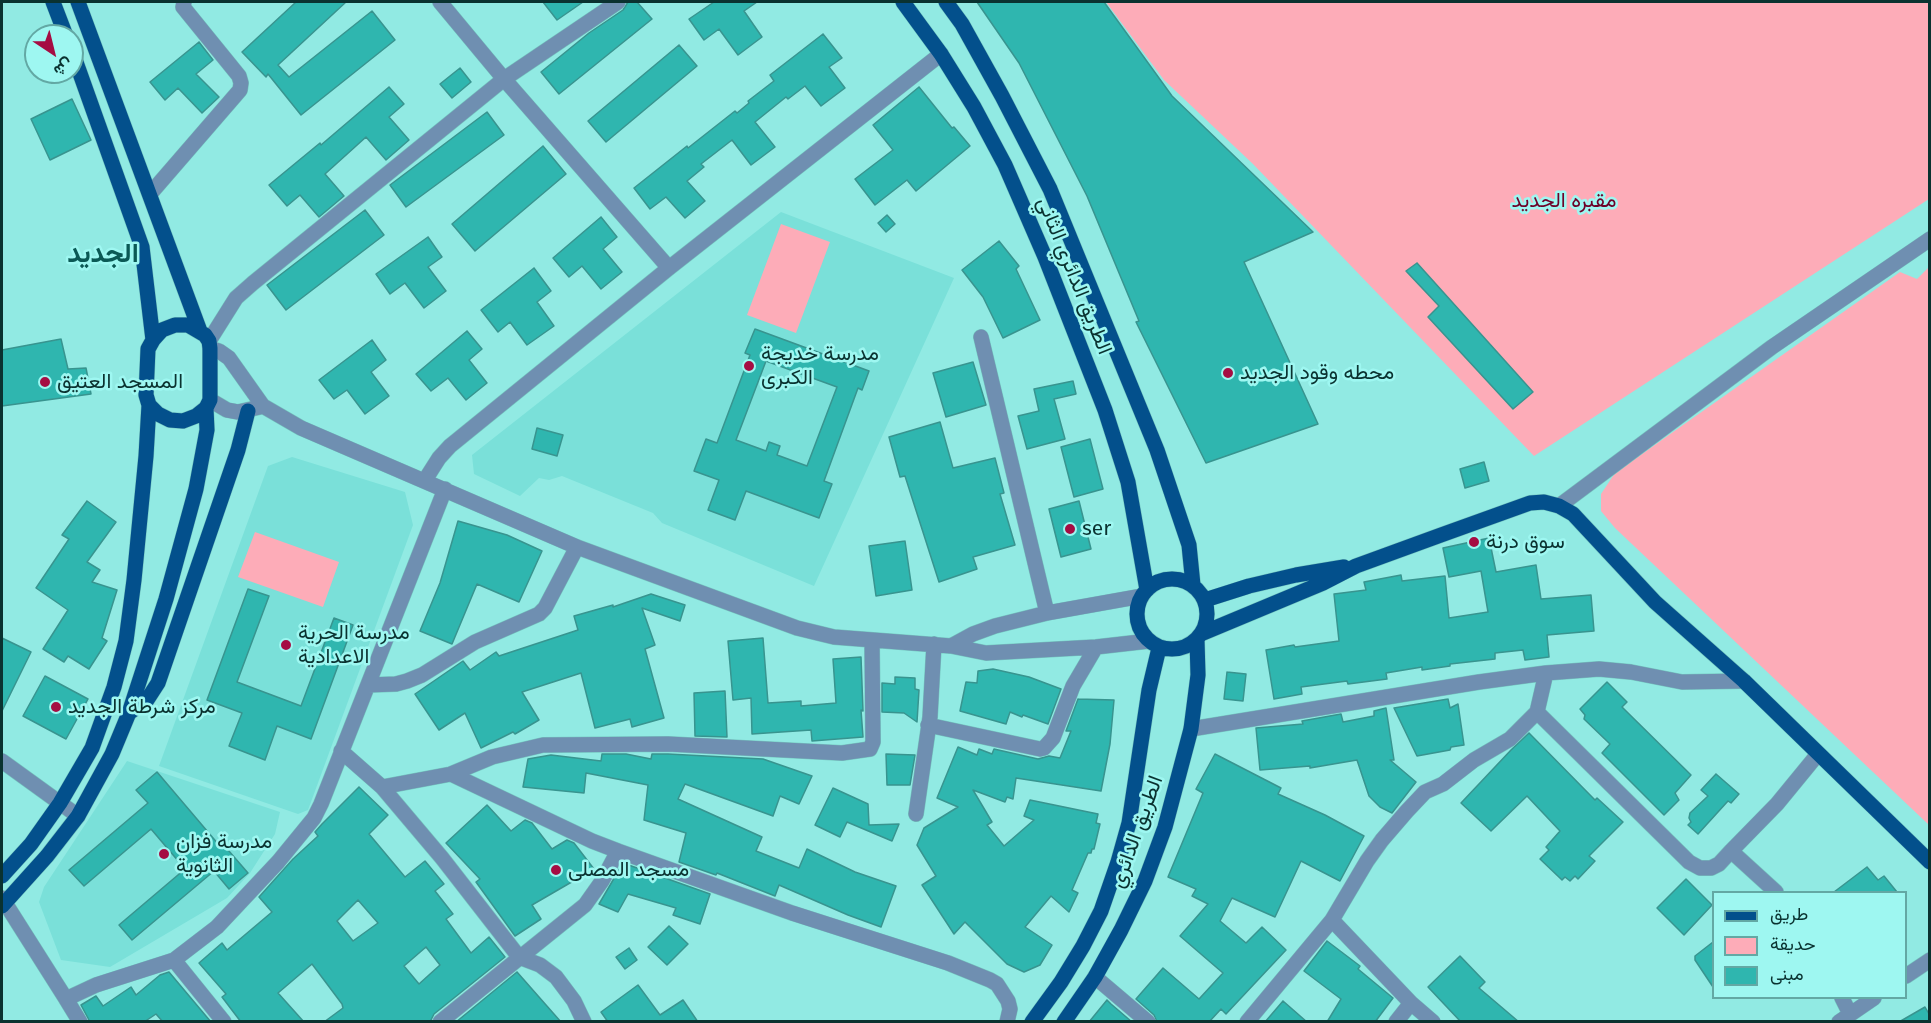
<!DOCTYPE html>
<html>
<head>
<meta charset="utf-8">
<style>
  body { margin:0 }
  #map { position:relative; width:1931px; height:1023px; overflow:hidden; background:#91eae3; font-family:"Fira Sans",Vazirmatn,sans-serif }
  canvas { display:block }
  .frame { position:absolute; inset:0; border:3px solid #0a3230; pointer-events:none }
  .legend { position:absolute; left:1712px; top:891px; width:195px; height:108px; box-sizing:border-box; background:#9ef7f1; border:2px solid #63a8a4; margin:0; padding:8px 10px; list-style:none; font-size:18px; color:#0a3230 }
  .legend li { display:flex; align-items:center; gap:12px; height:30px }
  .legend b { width:30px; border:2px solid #63a8a4 }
  .north { position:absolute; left:24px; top:24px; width:60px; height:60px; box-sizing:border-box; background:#9ef7f1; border:2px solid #63a8a4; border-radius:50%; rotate:145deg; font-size:16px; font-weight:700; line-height:24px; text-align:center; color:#0a3230 }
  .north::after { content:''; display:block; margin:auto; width:21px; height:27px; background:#a50d43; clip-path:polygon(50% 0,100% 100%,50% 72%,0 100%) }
</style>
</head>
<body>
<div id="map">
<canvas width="1931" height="1023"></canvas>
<div class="frame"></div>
<ul class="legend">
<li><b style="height:8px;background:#03508c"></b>طريق</li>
<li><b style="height:16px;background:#fdacb8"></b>حديقة</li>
<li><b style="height:16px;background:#2fb6af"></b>مبنى</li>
</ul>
<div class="north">ش</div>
</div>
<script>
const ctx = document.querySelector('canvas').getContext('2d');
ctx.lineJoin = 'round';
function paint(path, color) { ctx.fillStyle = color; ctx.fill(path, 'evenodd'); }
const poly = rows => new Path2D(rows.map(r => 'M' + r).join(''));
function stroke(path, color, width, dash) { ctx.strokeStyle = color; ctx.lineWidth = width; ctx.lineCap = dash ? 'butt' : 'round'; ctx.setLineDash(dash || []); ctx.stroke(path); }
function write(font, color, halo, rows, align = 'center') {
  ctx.font = font + ' "Fira Sans",Vazirmatn,sans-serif'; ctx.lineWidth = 5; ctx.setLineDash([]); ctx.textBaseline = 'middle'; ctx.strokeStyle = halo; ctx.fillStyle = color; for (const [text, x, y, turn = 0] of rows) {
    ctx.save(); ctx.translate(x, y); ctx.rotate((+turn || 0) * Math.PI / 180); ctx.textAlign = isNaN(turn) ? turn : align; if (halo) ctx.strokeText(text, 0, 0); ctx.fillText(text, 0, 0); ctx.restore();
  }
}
paint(poly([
  [781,212,954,278,814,586,662,523,653,513,562,476,549,480,539,478,520,496,474,474,472,455],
  [292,457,405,492,413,525,308,810,298,814,159,766,268,466],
  [127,761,280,812,275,834,250,873,227,898,110,967,61,960,39,902,44,887]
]), '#7ae0d9');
paint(poly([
  [1106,2,1929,2,1929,199,1534,456,1253,164,1164,80],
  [781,224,830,242,796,333,747,315],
  [1929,267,1929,825,1615,528,1601,511,1601,494,1615,473,1900,272,1917,279],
  [255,532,339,562,323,607,238,577]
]), '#fdacb8');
const building = poly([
  [296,2,346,2,278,65,289,77,372,11,395,40,301,115,268,74,266,77,242,52,296,2],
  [543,2,583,2,557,20,543,2],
  [628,2,637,2,652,19,559,94,541,72,589,33,623,10,628,2],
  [714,2,757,2,744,11,762,37,738,55,719,29,704,40,689,19,714,2],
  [977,2,1104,2,1172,96,1313,232,1244,262,1318,424,1206,463,1136,322,1139,321,1087,196,1019,63,977,2],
  [823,34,842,58,829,67,845,88,821,106,805,86,788,99,786,97,755,122,775,147,751,165,732,140,701,164,704,167,687,181,705,201,685,218,666,197,650,209,634,188,687,146,688,148,735,111,737,113,749,103,748,101,774,81,770,75,823,34],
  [199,42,213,60,196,74,219,97,202,113,178,88,165,100,150,82,199,42],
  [679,45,697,66,606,142,588,121,679,45],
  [460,68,471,82,452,98,440,84,460,68],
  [389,87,404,104,389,117,409,140,386,160,366,137,325,174,344,196,319,217,300,195,287,206,269,185,320,143,321,145,389,87],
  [919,87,952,128,954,127,970,146,916,191,907,180,875,205,855,179,893,150,873,125,919,87],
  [72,99,91,140,50,160,31,119,72,99],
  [487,112,504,135,406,207,390,185,487,112],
  [543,146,566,174,475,251,452,224,543,146],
  [365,210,384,235,286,310,267,285,365,210],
  [887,215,895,224,886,232,878,223,887,215],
  [601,217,617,237,603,249,622,272,601,289,582,266,569,277,553,258,601,217],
  [428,237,442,257,428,267,446,291,424,308,405,283,390,294,376,274,428,237],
  [999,241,1019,266,1016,269,1040,320,1003,338,983,297,962,270,999,241],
  [1417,263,1533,392,1513,409,1428,317,1439,306,1406,271,1417,263],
  [534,268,551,291,537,302,554,326,527,345,510,322,498,332,481,310,534,268],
  [755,329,869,371,862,390,858,388,824,481,832,484,819,518,746,491,735,520,708,510,719,480,694,471,706,439,717,443,750,355,745,353,755,329],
  [766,361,837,387,807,466,777,455,780,446,769,442,766,451,736,440,766,361],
  [467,331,482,349,469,360,487,383,466,400,448,378,431,391,416,374,467,331],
  [61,339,68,369,86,368,91,394,2,406,2,350,61,339],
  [372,340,386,360,371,372,389,396,365,414,347,390,334,399,319,380,372,340],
  [973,362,986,405,946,417,933,373,973,362],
  [1073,381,1076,394,1054,399,1065,439,1027,449,1018,416,1039,411,1034,389,1073,381],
  [940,422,953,468,995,458,1004,493,1000,494,1015,545,973,557,977,569,939,582,905,476,900,477,889,437,940,422],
  [537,428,563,435,557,456,532,449,537,428],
  [1090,439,1103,489,1074,497,1061,447,1090,439],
  [1484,462,1489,481,1465,488,1460,469,1484,462],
  [87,501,116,522,87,562,100,570,92,582,117,590,102,638,107,641,89,669,68,656,64,662,43,649,68,610,36,588,69,539,62,535,87,501],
  [1079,501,1091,549,1061,557,1049,509,1079,501],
  [458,521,507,535,542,551,519,602,477,584,452,644,420,631,440,583,458,521],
  [1489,538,1496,572,1536,565,1541,599,1591,595,1594,631,1547,635,1549,657,1525,660,1523,650,1495,653,1495,659,1450,664,1450,666,1422,670,1422,667,1386,673,1387,679,1348,684,1347,681,1301,687,1302,694,1274,699,1266,650,1294,645,1295,647,1339,641,1334,594,1366,590,1364,582,1401,575,1402,581,1445,576,1449,618,1488,612,1481,571,1449,577,1443,548,1489,538],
  [905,541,912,590,876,596,869,546,905,541],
  [248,589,269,596,237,682,301,706,334,618,353,625,311,739,277,726,265,760,229,746,242,713,207,700,248,589],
  [651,594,685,605,680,621,642,608,655,645,645,649,664,718,632,727,630,719,595,728,581,673,522,692,539,720,515,734,513,732,481,748,465,713,439,730,415,694,463,661,470,670,496,652,499,656,578,630,574,616,613,605,613,607,651,594],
  [2,638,31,652,2,711,2,638],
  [763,638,768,703,801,701,801,706,836,703,833,659,861,657,863,711,861,710,863,737,812,741,811,730,752,734,751,698,733,700,728,641,763,638],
  [993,669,1029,677,1061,689,1048,724,1023,715,1022,717,1010,712,1006,724,960,711,966,682,977,683,978,671,993,669],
  [1227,672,1246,674,1243,701,1224,699,1227,672],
  [45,676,88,699,66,739,23,716,45,676],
  [895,677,915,678,915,689,919,690,917,722,904,713,882,712,882,683,895,684,895,677],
  [1607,682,1627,702,1622,707,1691,775,1675,793,1679,800,1664,815,1602,753,1610,744,1584,719,1585,715,1580,709,1607,682],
  [725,691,727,737,695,736,694,693,725,691],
  [1078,699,1114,700,1110,744,1101,791,1016,778,1013,799,1007,797,1005,802,973,790,992,822,987,825,1004,846,1034,820,1024,816,1030,800,1098,814,1096,823,1100,824,1094,849,1092,849,1091,853,1088,853,1072,890,1078,893,1069,912,1051,896,1025,927,1052,945,1040,965,1024,972,1007,964,965,922,954,934,922,885,936,876,917,845,924,828,958,807,937,798,958,747,977,755,979,749,992,754,994,749,1038,759,1049,756,1060,758,1071,731,1066,731,1078,699],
  [1448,699,1450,708,1458,704,1464,745,1451,747,1450,750,1417,756,1394,708,1448,699],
  [1386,708,1394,760,1390,760,1416,782,1392,813,1380,807,1369,796,1357,760,1310,768,1310,766,1260,770,1256,728,1303,724,1302,721,1341,714,1343,722,1374,716,1374,711,1386,708],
  [1529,733,1595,800,1597,798,1623,822,1589,856,1595,861,1578,879,1575,876,1570,881,1565,877,1562,880,1540,859,1549,850,1546,847,1560,831,1527,796,1491,831,1461,803,1511,750,1529,733],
  [602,754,626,754,651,759,652,754,668,754,763,759,812,776,799,804,780,796,773,816,685,784,678,799,762,837,756,851,799,868,807,849,855,872,896,886,881,927,848,915,779,885,775,896,717,873,716,875,679,862,686,833,644,820,648,785,586,773,584,793,523,787,528,759,551,755,601,761,602,754],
  [886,754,915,755,910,785,887,785,886,754],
  [1215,754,1281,788,1278,794,1325,815,1364,836,1340,881,1301,861,1275,917,1232,898,1220,921,1246,943,1262,927,1286,950,1226,1014,1221,1009,1209,1022,1157,1022,1154,1015,1136,999,1163,968,1199,999,1223,973,1180,936,1208,904,1192,896,1196,889,1168,877,1203,793,1196,789,1215,754],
  [157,772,219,845,222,843,248,873,229,889,214,871,132,940,119,925,185,869,151,829,84,886,69,870,148,803,136,790,157,772],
  [1716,774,1739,794,1731,803,1728,801,1698,834,1688,825,1691,822,1689,818,1690,813,1708,796,1701,790,1716,774],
  [359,787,388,815,369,834,405,877,425,861,444,884,435,891,453,914,446,919,471,953,489,937,505,957,434,1014,430,1022,324,1022,343,1008,342,1004,312,964,278,993,304,1022,241,1022,222,997,226,994,199,963,222,943,227,950,272,912,259,897,293,859,318,836,315,832,322,824,359,787],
  [358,900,378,923,353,941,337,921,358,900],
  [426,947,440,965,419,984,404,966,426,947],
  [833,788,868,804,869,825,899,824,892,841,847,822,840,837,815,825,833,788],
  [487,805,511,831,525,820,532,823,552,849,567,840,574,843,594,869,532,905,541,919,515,936,476,882,480,879,446,843,487,805],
  [623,863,710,894,700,924,673,915,676,908,628,894,618,912,599,904,623,863],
  [1867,867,1878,880,1884,876,1897,892,1834,892,1867,867],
  [1686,879,1712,905,1684,935,1657,908,1686,879],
  [669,926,688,944,667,965,648,947,669,926],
  [1327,941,1360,966,1358,969,1393,998,1375,1022,1327,1022,1341,999,1304,971,1327,941],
  [1713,942,1713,987,1695,960,1695,956,1713,942],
  [629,948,637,960,625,969,616,957,629,948],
  [1460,956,1485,982,1479,988,1519,1022,1461,1022,1428,987,1460,956],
  [169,972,211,1022,163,1022,156,1014,144,1022,90,1022,81,1005,96,996,103,1006,131,987,136,995,160,975,169,972],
  [517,972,561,1022,456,1022,517,972],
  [638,985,660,1015,683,1000,698,1022,608,1022,601,1012,638,985],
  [1107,1000,1111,1004,1132,1022,1089,1022,1107,1000],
  [1283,1001,1307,1022,1265,1022,1283,1001],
  [1925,1007,1929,1014,1929,1022,1899,1022,1925,1007]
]);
paint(building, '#2fb6af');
stroke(building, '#38948f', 1.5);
const minor = poly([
  [440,2,504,79,669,268],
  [150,194,240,90,241,83,239,76,183,7,184,2],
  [981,337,1047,613],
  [209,341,236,298,253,283,504,79,618,2],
  [210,348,219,351,229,358,263,406,301,428,577,547,797,628,834,637,951,646,986,653,1096,647,1149,641],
  [210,400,227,410,238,412,260,407],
  [425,480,439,458,450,446,669,268,941,54],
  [1559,506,1772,347,1930,239],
  [951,646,973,634,995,626,1047,613,1142,596],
  [368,685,396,684,407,681,422,675,475,642,539,614,545,608,577,547],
  [1537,712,1689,862,1700,868,1711,868,1719,864,1731,851],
  [928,725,1040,749,1044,748,1053,738,1073,686,1096,647],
  [1191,729,1479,682,1546,673,1599,669,1631,672,1682,682,1744,681],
  [341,751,382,787,442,858,519,957,540,965,556,977,574,1001,584,1022],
  [2,761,78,816],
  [382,787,451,774,492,757,543,745,668,744,842,753,870,749,873,742,872,641],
  [916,814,930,717,934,644],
  [618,851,792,913,948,963,990,980,997,984,1008,1001,1010,1009,1007,1022],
  [1776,892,1731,851,1777,804,1818,754],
  [2,898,66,999,96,985,174,960,217,927,278,862,314,818,321,804,445,489],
  [1332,920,1411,1003,1433,1022],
  [174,960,224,1022],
  [1906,976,1930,960],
  [1095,977,1148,1022],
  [1842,998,1850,1014],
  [66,999,80,1022],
  [440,1022,585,905,602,881,618,851,592,841,451,774],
  [1247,1022,1332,920,1367,861,1382,840,1407,811,1425,792,1443,784,1474,760,1510,739,1537,712,1546,673],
  [1396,1022,1411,1003],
  [1839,1022,1874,998]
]);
const major = poly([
  [53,2,66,36],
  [78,2,200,331],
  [903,2,941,54,974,107,1005,165,1045,257,1105,410,1128,482,1147,590],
  [946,2,962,24,1002,96,1050,189,1157,450,1189,545,1193,585],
  [72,51,142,247,153,340],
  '1137 614a35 35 0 1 1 70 0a35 35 0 1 1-70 0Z',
  [1205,600,1249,586,1296,575,1344,567],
  [1203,633,1323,583,1356,566,1441,535,1530,503,1544,502,1559,506,1573,514,1655,602,1744,681,1930,862],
  [129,713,147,700,158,683,238,450,248,411],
  [2,876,31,844,60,803,92,748,114,687,126,641,134,580,146,456,149,405],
  [2,906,47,856,78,816,112,754,129,713,166,599,196,489,207,430,206,408,210,400,210,348,209,341,205,335,188,325,175,325,162,330,153,340,148,349,146,395,149,405,158,414,170,420,183,421,196,416,206,408],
  [1032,1022,1061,982,1083,946,1101,911,1118,862,1129,823,1149,690,1159,648],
  [1064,1022,1095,977,1121,930,1145,881,1165,827,1191,729,1198,675,1197,640]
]);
stroke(minor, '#76c5bf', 16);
stroke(major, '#76c5bf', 16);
stroke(minor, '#6f8fb1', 15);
stroke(major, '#03508c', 15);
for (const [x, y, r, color] of [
  [749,366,6,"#a50d43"],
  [1228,373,6,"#a50d43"],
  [45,382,6,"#a50d43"],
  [1070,529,6,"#a50d43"],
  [1474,542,6,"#a50d43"],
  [286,645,6,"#a50d43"],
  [56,707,6,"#a50d43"],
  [164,854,6,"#a50d43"],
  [556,870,6,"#a50d43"]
]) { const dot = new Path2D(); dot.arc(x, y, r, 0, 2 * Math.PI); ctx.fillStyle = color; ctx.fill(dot); stroke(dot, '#9ef7f1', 2); }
write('21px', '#6d0228', '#9ef7f1', [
  ["مقبره الجديد",1564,201]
]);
write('21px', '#0a3230', '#9ef7f1', [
  ["الطريق الدائري الثاني",1074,276,68],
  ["الطريق الدائري",1137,832,-70]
]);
write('21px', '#0a3230', '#9ef7f1', [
  ["مدرسة خديجة",761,354],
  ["الكبرى",761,378],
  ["محطه وقود الجديد",1240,373],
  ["المسجد العتيق",57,382],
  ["ser",1082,529],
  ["سوق درنة",1486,542],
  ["مدرسة الحرية",298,633],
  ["الاعدادية",298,657],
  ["مركز شرطة الجديد",68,707],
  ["مدرسة فزان",176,842],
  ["الثانوية",176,866],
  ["مسجد المصلى",568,870]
], 'left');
write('bold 27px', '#0b5955', '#9ef7f1', [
  ["الجديد",103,254]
]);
</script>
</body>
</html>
